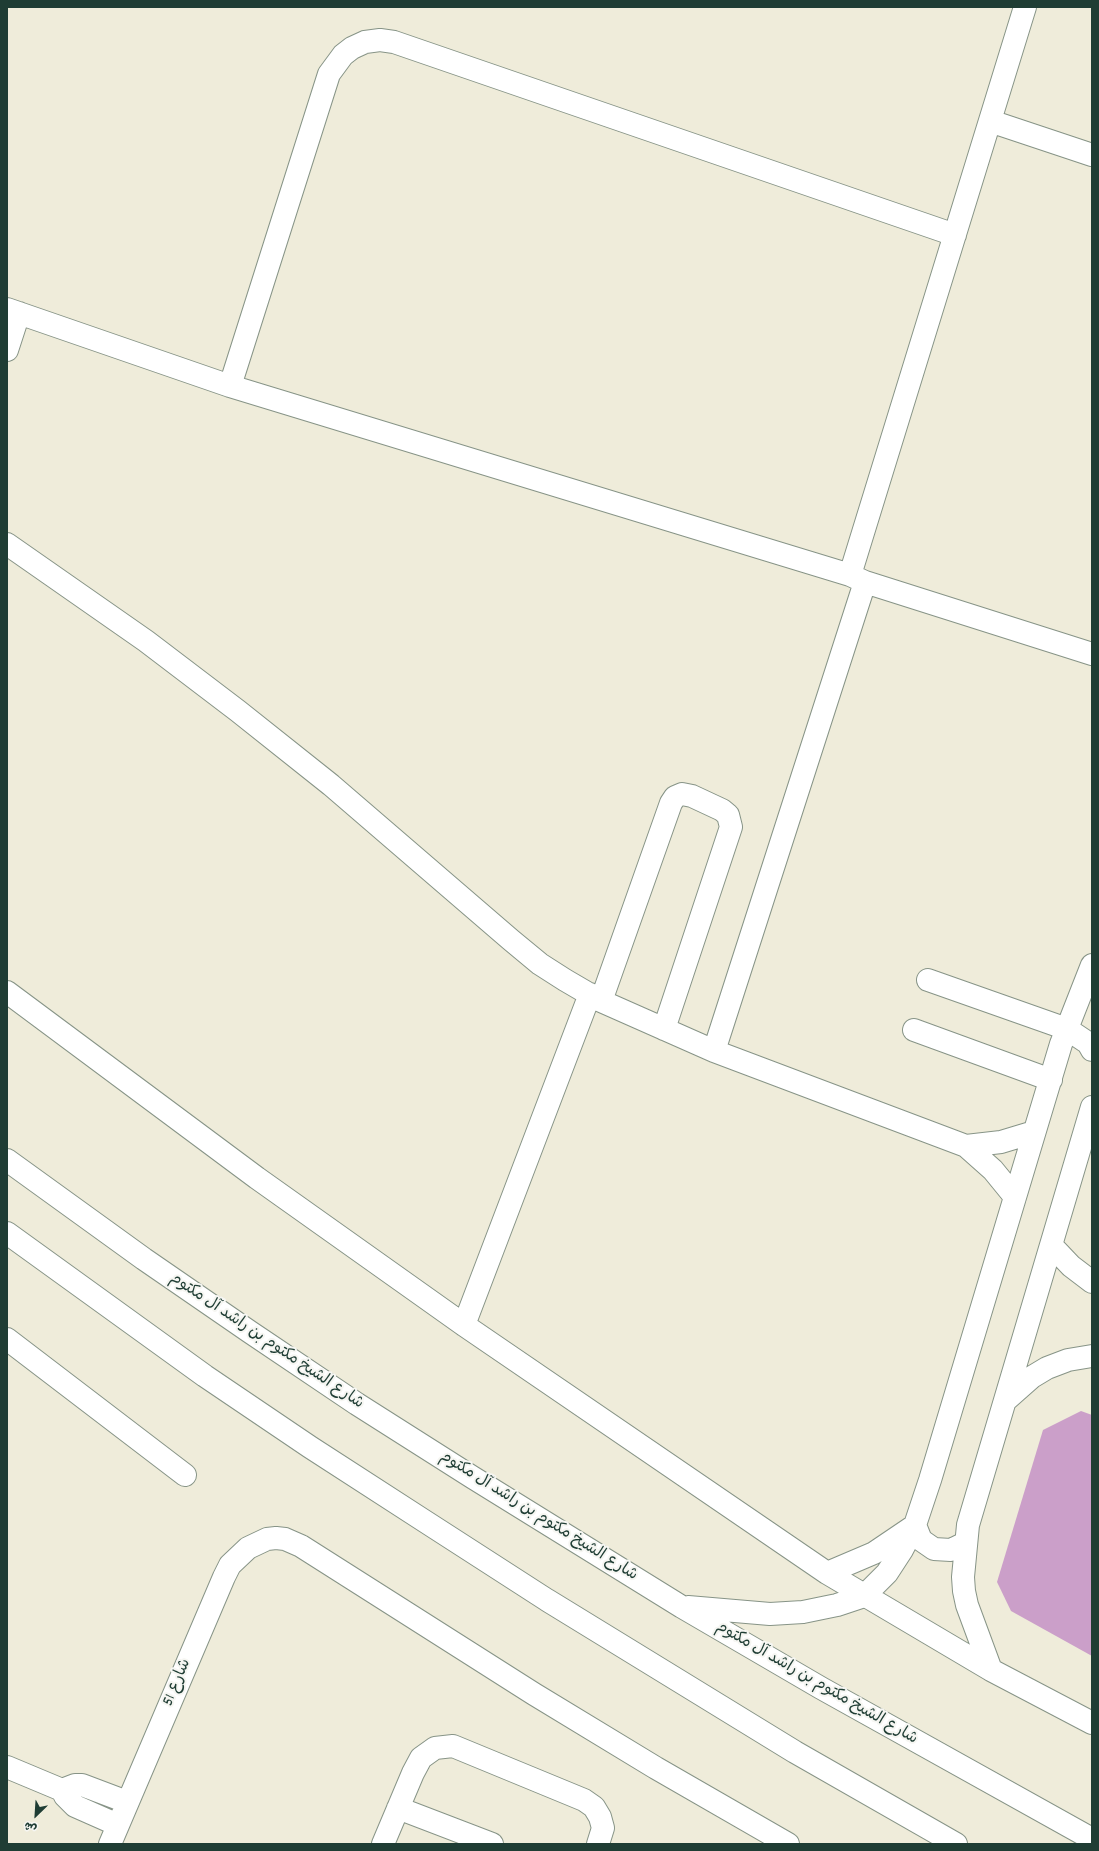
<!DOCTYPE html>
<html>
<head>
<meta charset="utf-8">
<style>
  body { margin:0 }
  #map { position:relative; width:1099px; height:1851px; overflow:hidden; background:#efecda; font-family:Dekko,"Playpen Sans Arabic",sans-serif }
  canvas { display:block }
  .frame { position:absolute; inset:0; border:8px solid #1f3d34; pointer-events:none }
  .north { position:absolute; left:16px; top:1795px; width:40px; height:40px; -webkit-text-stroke:3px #f6f6f2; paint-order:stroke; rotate:205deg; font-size:11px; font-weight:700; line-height:16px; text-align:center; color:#1f3d34 }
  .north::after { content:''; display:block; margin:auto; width:14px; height:18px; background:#1f3d34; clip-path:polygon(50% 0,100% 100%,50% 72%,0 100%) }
</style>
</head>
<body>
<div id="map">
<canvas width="1099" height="1851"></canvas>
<div class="frame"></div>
<div class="north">ش</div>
</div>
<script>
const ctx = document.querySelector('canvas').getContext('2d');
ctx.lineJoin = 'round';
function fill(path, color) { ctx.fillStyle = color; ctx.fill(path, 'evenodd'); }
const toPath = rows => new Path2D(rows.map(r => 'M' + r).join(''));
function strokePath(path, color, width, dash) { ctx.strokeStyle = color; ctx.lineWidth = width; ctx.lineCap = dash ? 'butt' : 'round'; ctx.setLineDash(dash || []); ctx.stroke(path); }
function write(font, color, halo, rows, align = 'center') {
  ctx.font = font + ' Dekko,"Playpen Sans Arabic",sans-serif'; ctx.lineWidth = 4; ctx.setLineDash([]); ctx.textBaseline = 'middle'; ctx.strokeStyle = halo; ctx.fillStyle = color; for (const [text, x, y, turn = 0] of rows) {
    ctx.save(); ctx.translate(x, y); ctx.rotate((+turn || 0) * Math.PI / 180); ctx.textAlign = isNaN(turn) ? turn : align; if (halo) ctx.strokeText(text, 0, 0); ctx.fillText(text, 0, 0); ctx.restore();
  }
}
const building = toPath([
  [1081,1411,1092,1415,1092,1656,1011,1611,997,1582,1043,1430]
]);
const minor = toPath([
  [990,121,1092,155],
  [7,309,230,386,850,575,865,582,1092,654],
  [7,350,19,313],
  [230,386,329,74,343,55,352,48,365,42,380,40,394,42,955,235],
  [7,544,146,641,238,711,331,785,511,940,540,964,565,980,601,1001,714,1051,966,1146,993,1170,1015,1197],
  [850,575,1025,7],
  [928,980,1067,1029,1088,1043,1092,1050],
  [7,992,257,1178,464,1325,827,1573,991,1670,1092,1723],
  [601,1001,671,803,675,797,682,794,692,796,722,810,728,815,731,827,664,1029],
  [914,1030,1051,1080],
  [714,1051,865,582],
  [966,1146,1001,1142,1034,1132],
  [1052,1246,1071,1266,1092,1282],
  [464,1325,590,994],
  [7,1339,185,1475],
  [1006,1400,1032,1377,1047,1368,1068,1360,1092,1356],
  [915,1525,921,1540,934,1549,951,1550,965,1543],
  [827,1573,874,1553,911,1528],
  [864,1596,887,1573,902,1550,915,1525,930,1480,1061,1044,1092,965],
  [991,1670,967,1605,964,1591,963,1577,968,1525,1092,1107],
  [7,1767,62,1790,65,1796,75,1806,118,1825],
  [62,1790,75,1785,82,1785,127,1802],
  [398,1808,492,1844],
  [110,1844,224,1577,230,1565,248,1548,267,1539,276,1538,285,1539,301,1546,534,1694,656,1768,788,1844],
  [383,1844,413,1773,421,1758,435,1748,453,1746,584,1800,594,1807,600,1817,603,1828,598,1844]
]);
const major = toPath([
  [7,1160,144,1259,250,1332,357,1404,472,1477,682,1607,821,1688,1092,1839],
  [7,1233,205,1376,310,1447,426,1522,547,1600,795,1752,956,1844],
  [688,1607,770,1614,803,1612,837,1605,864,1596]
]);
const streetNames = [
  ["شارع الشيخ مكتوم بن راشد آل مكتوم",266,1342,34],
  ["شارع الشيخ مكتوم بن راشد آل مكتوم",538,1517,32],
  ["شارع 51",178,1683,-67],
  ["شارع الشيخ مكتوم بن راشد آل مكتوم",816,1684,30]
];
fill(building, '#cb9fc9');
strokePath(minor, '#879487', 24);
strokePath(major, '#879487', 24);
strokePath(minor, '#fff', 22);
strokePath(major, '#fff', 22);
write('16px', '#1f3d34', '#f6f6f2', streetNames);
</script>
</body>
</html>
